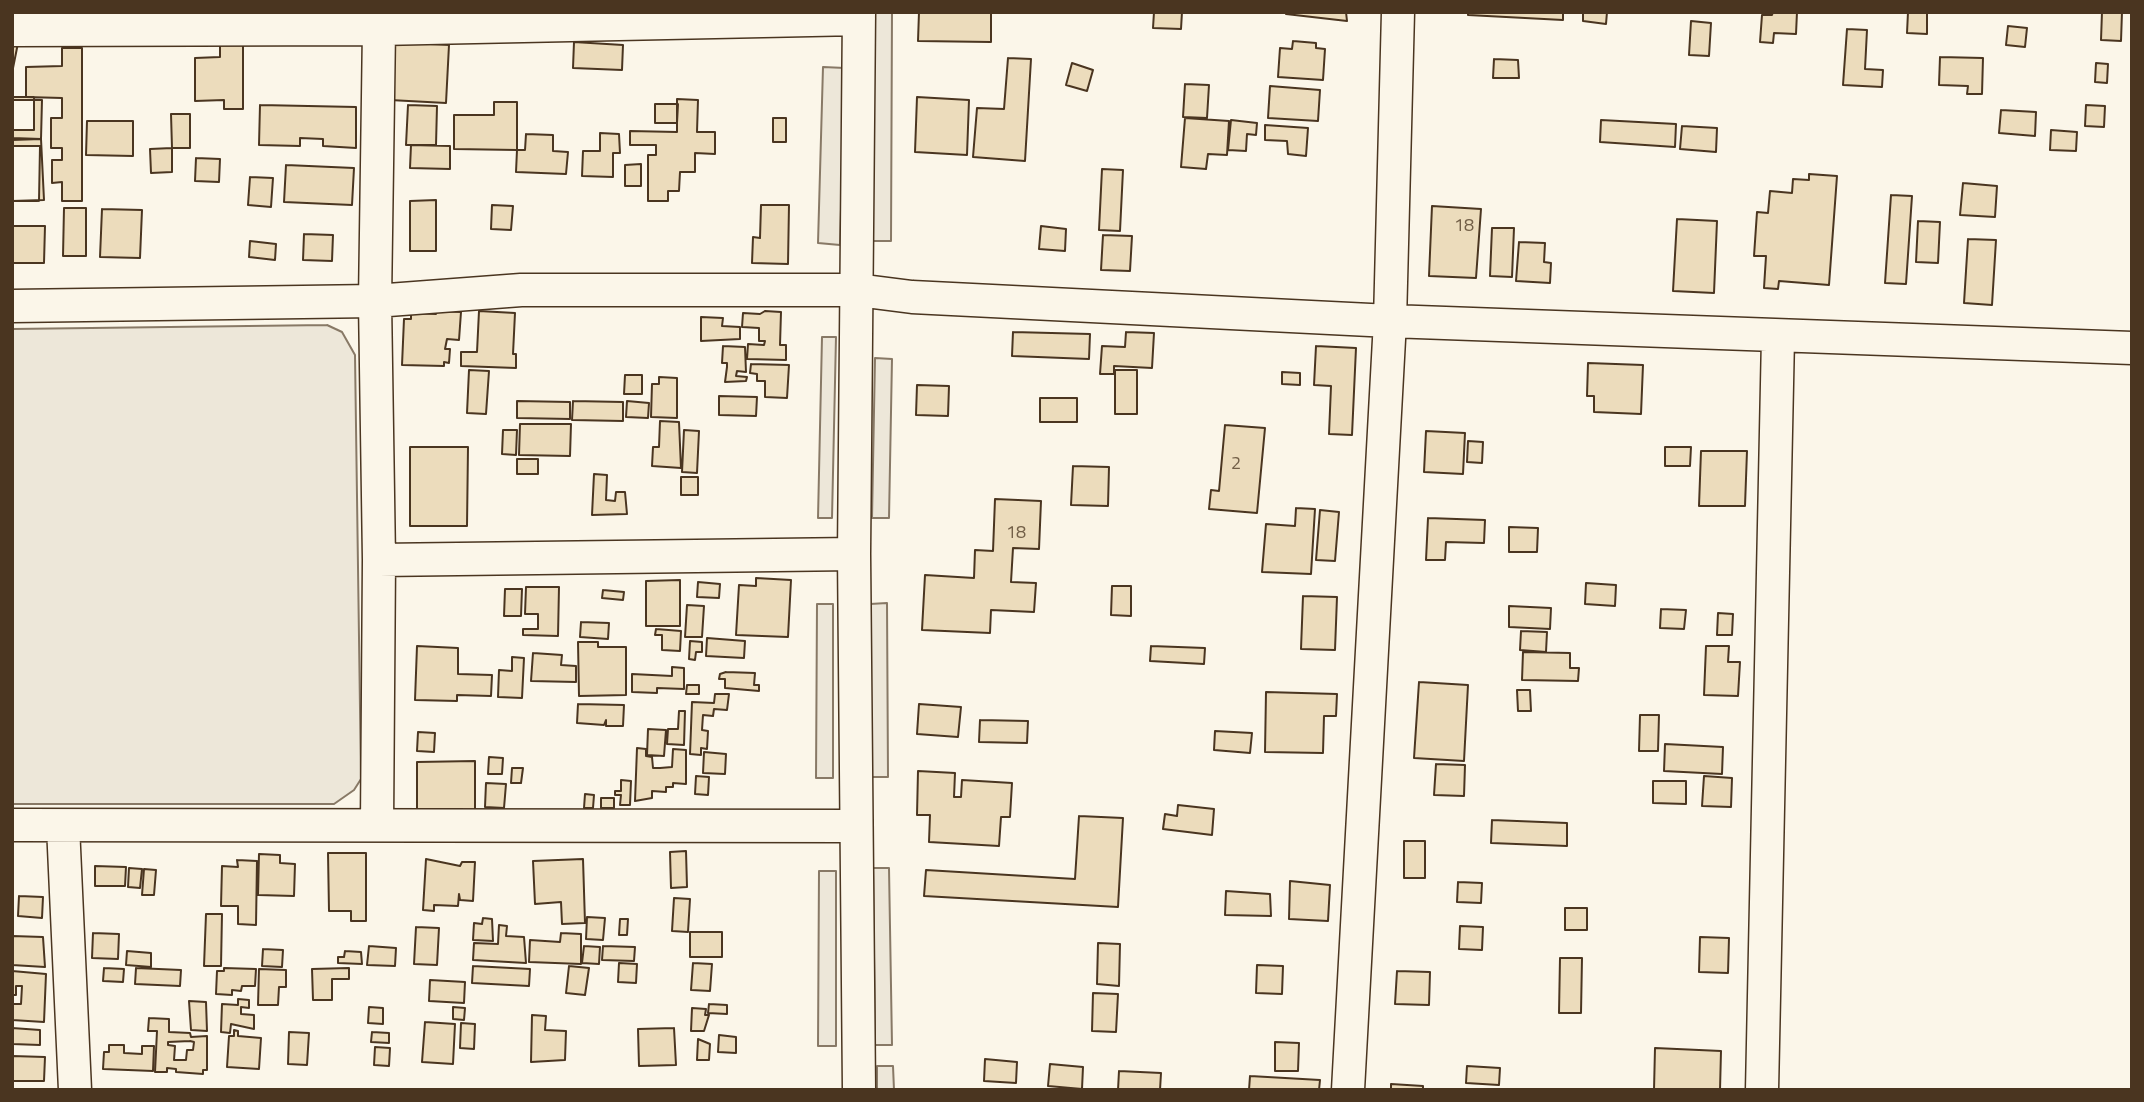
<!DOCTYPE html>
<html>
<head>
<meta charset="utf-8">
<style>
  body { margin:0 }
  #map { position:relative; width:2144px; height:1102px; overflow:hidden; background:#fbf6e9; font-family:"Titillium Web",sans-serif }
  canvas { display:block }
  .frame { position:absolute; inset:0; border:14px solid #4a3520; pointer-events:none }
</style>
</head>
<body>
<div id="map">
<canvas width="2144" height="1102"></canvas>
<div class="frame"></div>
</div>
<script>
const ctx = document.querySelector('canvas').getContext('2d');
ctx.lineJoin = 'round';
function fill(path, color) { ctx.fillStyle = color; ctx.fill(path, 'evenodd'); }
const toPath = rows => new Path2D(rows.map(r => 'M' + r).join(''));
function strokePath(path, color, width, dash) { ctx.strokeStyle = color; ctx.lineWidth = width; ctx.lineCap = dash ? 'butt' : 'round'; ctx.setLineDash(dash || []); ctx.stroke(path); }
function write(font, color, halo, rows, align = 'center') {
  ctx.font = font + ' "Titillium Web",sans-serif'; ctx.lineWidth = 5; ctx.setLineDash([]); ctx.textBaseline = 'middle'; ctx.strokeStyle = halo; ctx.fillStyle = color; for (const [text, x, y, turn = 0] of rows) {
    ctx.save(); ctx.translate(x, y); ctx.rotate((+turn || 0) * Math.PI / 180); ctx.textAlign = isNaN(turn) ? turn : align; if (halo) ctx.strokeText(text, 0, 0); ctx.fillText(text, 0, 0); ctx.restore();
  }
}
const parking = toPath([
  [873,12,892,12,891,241,873,241,873,12],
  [823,67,845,68,840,245,818,243,823,67],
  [327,325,342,332,355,355,361,779,354,790,334,804,12,804,12,329,327,325],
  [822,337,836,337,832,518,818,518,822,337],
  [875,358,892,359,889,518,872,518,875,358],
  [887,603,888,777,871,777,870,604,887,603],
  [817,604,833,604,833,778,816,778,817,604],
  [873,868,889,868,892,1045,875,1045,873,868],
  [819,871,836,871,836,1046,818,1046,819,871],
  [877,1066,893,1066,894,1090,877,1090,877,1066]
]);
const building = toPath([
  [919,12,991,12,991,42,918,41,919,12],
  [1154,12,1182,12,1181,29,1153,28,1154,12],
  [1286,12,1346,12,1347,21,1286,14,1286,12],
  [1468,12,1563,12,1563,20,1468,15,1468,12],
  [1583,12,1607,12,1606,24,1583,21,1583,12],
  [1773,12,1797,12,1796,34,1774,33,1773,43,1760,42,1762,15,1772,15,1773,12],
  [1908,12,1927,12,1927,34,1907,33,1908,12],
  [2102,12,2122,12,2121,41,2101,40,2102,12],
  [1691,21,1711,23,1709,56,1689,55,1691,21],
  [2008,26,2027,28,2025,47,2006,45,2008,26],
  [1847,29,1867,30,1865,69,1883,70,1882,87,1843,85,1847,29],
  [220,37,243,37,243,109,224,109,224,100,195,101,195,58,220,57,220,37],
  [1293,41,1316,43,1316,48,1325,49,1323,80,1278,77,1280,48,1292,49,1293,41],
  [393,42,449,45,446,103,390,100,393,42],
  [574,42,623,45,622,70,573,68,574,42],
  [18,43,12,73,12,44,18,43],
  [62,48,82,48,82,201,62,201,62,182,52,183,52,160,62,160,62,148,51,148,51,118,62,118,62,98,26,97,26,67,62,66,62,48],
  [1940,57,1983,58,1982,94,1967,94,1968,86,1939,85,1940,57],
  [1008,58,1031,59,1025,161,973,157,977,108,1004,109,1008,58],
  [1494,59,1518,60,1519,78,1493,78,1494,59],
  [1072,63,1093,70,1087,91,1066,85,1072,63],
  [2096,63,2108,64,2107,83,2095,82,2096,63],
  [1185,84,1209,85,1207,118,1183,117,1185,84],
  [1270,86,1320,90,1318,121,1268,118,1270,86],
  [12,97,34,97,34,130,12,130,12,97],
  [917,97,969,100,967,155,915,152,917,97],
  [677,99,698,100,697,132,715,132,715,154,695,153,695,172,680,172,679,191,668,191,668,201,648,201,648,155,656,155,656,145,630,145,630,131,677,132,677,99],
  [12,100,42,100,41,139,12,138,12,100],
  [494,102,517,102,517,150,454,149,454,115,494,115,494,102],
  [655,104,678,104,677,123,655,123,655,104],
  [260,105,356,107,356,148,323,146,323,139,300,138,300,146,259,145,260,105],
  [408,105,437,106,436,145,406,145,408,105],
  [2086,105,2105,106,2104,127,2085,126,2086,105],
  [2001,110,2036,112,2035,136,1999,133,2001,110],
  [171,114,190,114,190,148,172,148,171,114],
  [773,118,786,118,786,142,773,142,773,118],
  [1185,118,1229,121,1227,155,1208,154,1206,169,1181,167,1185,118],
  [1231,120,1257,123,1256,135,1247,134,1246,151,1228,150,1231,120],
  [1601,120,1676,124,1675,147,1600,142,1601,120],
  [87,121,133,121,133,156,86,155,87,121],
  [1265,125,1308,128,1306,156,1288,154,1287,141,1265,140,1265,125],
  [1682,126,1717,128,1716,152,1680,149,1682,126],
  [2051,130,2077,132,2076,151,2050,150,2051,130],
  [600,133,619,134,620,153,613,153,613,177,582,176,583,151,600,151,600,133],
  [526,134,553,135,553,151,568,152,566,174,516,172,517,150,525,150,526,134],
  [41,139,44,200,12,201,12,140,41,139],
  [411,145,450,146,450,169,410,168,411,145],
  [12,146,40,146,39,201,12,201,12,146],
  [172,148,172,172,151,173,150,149,172,148],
  [196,158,220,159,219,182,195,181,196,158],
  [641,164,641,186,625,186,625,165,641,164],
  [286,165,354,168,352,205,284,202,286,165],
  [1102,169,1123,170,1120,231,1099,230,1102,169],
  [1809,174,1837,176,1829,285,1779,281,1778,289,1764,288,1766,256,1754,256,1757,212,1768,213,1770,191,1792,193,1793,179,1809,180,1809,174],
  [250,177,273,178,271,207,248,205,250,177],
  [1963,183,1997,186,1995,217,1960,215,1963,183],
  [1891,195,1912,196,1906,284,1885,283,1891,195],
  [436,200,436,251,410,251,410,201,436,200],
  [492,205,513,206,511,230,491,229,492,205],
  [761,205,789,205,788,264,752,263,753,237,760,238,761,205],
  [1432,206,1481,209,1476,278,1429,276,1432,206],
  [64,208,86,208,86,256,63,256,64,208],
  [102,209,142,210,140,258,100,257,102,209],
  [1677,219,1717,221,1714,293,1673,291,1677,219],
  [1918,221,1940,222,1938,263,1916,262,1918,221],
  [12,226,45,226,44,263,12,263,12,226],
  [1041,226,1066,229,1065,251,1039,249,1041,226],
  [1492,228,1514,228,1512,277,1490,276,1492,228],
  [304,234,333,235,332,261,303,260,304,234],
  [1103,235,1132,236,1130,271,1101,270,1103,235],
  [1968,239,1996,240,1992,305,1964,303,1968,239],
  [250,241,276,244,275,260,249,257,250,241],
  [1519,242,1545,243,1544,262,1551,263,1550,283,1516,281,1519,242],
  [437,311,461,312,459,340,447,339,445,349,450,349,449,363,444,362,444,366,402,365,404,319,411,319,411,313,436,314,437,311],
  [479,311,515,313,513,354,516,354,516,368,461,366,461,352,477,352,479,311],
  [765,311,781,312,780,345,786,345,786,360,747,359,748,344,764,345,765,341,759,341,759,328,742,327,743,313,760,314,765,311],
  [701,317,723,318,722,326,740,327,740,339,701,341,701,317],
  [1013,332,1090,334,1089,359,1012,356,1013,332],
  [1126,332,1154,333,1152,368,1114,366,1114,374,1100,374,1102,346,1125,347,1126,332],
  [723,346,745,347,746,372,737,371,736,376,747,377,746,381,725,382,727,367,727,363,722,363,723,346],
  [1316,346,1356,348,1352,435,1329,434,1331,386,1314,385,1316,346],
  [1588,363,1643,365,1641,414,1594,412,1594,396,1587,396,1588,363],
  [751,364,789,365,787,398,765,397,765,381,757,381,757,374,750,373,751,364],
  [469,370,489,371,486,414,467,413,469,370],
  [1115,370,1137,370,1137,414,1115,414,1115,370],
  [1282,372,1300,373,1300,385,1282,384,1282,372],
  [625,375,642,375,642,394,624,394,625,375],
  [659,377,677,378,677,418,651,417,652,384,659,384,659,377],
  [917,385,949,386,948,416,916,415,917,385],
  [719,396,757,397,756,416,719,415,719,396],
  [1040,398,1077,398,1077,422,1040,422,1040,398],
  [517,401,570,402,570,419,517,418,517,401],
  [573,401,623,402,623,421,572,420,573,401],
  [627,401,649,403,648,418,626,417,627,401],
  [660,421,679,422,681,468,652,466,653,447,659,447,660,421],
  [520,424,571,424,570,456,519,455,520,424],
  [1225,425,1265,428,1257,513,1209,509,1211,490,1219,491,1225,425],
  [503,430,517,430,516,455,502,454,503,430],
  [684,430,699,431,697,473,682,472,684,430],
  [1426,431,1465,433,1463,474,1424,472,1426,431],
  [1468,441,1483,442,1482,463,1467,462,1468,441],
  [410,447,468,447,467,526,410,526,410,447],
  [1665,447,1691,447,1690,466,1665,466,1665,447],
  [1701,451,1747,451,1745,506,1699,506,1701,451],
  [517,459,538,459,538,474,517,474,517,459],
  [1073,466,1109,467,1108,506,1071,505,1073,466],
  [594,474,607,475,606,500,615,501,616,492,625,492,627,514,592,515,594,474],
  [681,477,698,477,698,495,681,495,681,477],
  [995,499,1041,501,1039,549,1013,548,1011,582,1036,583,1034,612,991,610,990,633,922,630,925,575,974,578,975,550,993,551,995,499],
  [1296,508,1315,509,1311,574,1262,572,1266,524,1295,526,1296,508],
  [1320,510,1339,512,1335,561,1316,560,1320,510],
  [1428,518,1485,520,1484,543,1446,542,1445,560,1426,560,1428,518],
  [1509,527,1538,528,1537,552,1509,552,1509,527],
  [756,578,791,580,788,637,736,635,739,585,756,586,756,578],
  [680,580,680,626,646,626,646,581,680,580],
  [698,582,720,584,719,598,697,597,698,582],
  [1586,583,1616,585,1615,606,1585,604,1586,583],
  [1112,586,1131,586,1131,616,1111,615,1112,586],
  [526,587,559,587,558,636,523,635,523,629,538,629,538,614,525,614,526,587],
  [505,589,522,589,521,616,504,616,505,589],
  [603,590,624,592,623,600,602,598,603,590],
  [1303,596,1337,597,1335,650,1301,649,1303,596],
  [687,605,704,606,702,637,685,637,687,605],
  [1509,606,1551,608,1550,629,1509,627,1509,606],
  [1661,609,1686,610,1684,629,1660,628,1661,609],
  [1718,613,1733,614,1732,635,1717,635,1718,613],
  [581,622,609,623,608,639,580,637,581,622],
  [656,629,681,631,680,651,662,650,662,635,655,635,656,629],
  [1521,631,1547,632,1546,652,1520,650,1521,631],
  [707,638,745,641,744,658,706,656,707,638],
  [690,641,702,642,702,652,696,652,695,660,689,659,690,641],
  [578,642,598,642,598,647,626,647,626,695,579,696,578,642],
  [417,646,458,648,458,674,492,675,491,696,457,695,457,701,415,700,417,646],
  [1151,646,1205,648,1204,664,1150,661,1151,646],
  [1706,646,1729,646,1728,662,1740,662,1738,696,1704,695,1706,646],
  [1523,652,1570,653,1570,668,1579,668,1578,681,1522,680,1523,652],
  [533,653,562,655,561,665,576,666,576,682,531,681,533,653],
  [512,657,524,658,522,698,498,697,499,670,512,671,512,657],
  [672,667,684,668,684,689,657,688,657,693,632,692,632,674,672,676,672,667],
  [726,672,755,673,754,685,759,685,759,691,725,688,725,679,719,679,720,674,726,672],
  [1419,682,1468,685,1464,761,1414,758,1419,682],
  [687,685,699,685,699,694,686,694,687,685],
  [1517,690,1530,690,1531,711,1518,711,1517,690],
  [1266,692,1337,694,1336,716,1324,716,1323,753,1265,752,1266,692],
  [715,694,729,694,727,710,714,709,713,716,703,715,702,730,708,731,707,749,701,748,701,755,690,754,692,702,714,703,715,694],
  [578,704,624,705,623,726,606,726,606,720,604,725,577,723,578,704],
  [919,704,961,707,958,737,917,734,919,704],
  [679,711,685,711,684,745,667,744,668,729,678,729,679,711],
  [1640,715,1659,715,1658,751,1639,751,1640,715],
  [980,720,1028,721,1027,743,979,742,980,720],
  [648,729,666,730,664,756,647,755,648,729],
  [1215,731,1252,733,1250,753,1214,750,1215,731],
  [418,732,435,733,434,752,417,751,418,732],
  [1665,744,1723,747,1722,774,1664,771,1665,744],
  [637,748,646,749,646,756,652,757,653,768,660,768,672,767,673,749,686,750,686,784,673,783,673,787,666,787,666,792,652,791,652,798,635,801,637,748],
  [704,752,726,754,725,774,703,773,704,752],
  [489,757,503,758,502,774,488,774,489,757],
  [475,761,475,810,417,810,417,762,475,761],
  [1436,764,1465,765,1464,796,1434,795,1436,764],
  [512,768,523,768,521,783,511,783,512,768],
  [918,771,955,773,954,797,961,797,962,780,1012,783,1010,817,1001,817,999,846,929,842,930,815,917,815,918,771],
  [696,776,709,777,708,795,695,794,696,776],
  [1704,776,1732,778,1731,807,1702,806,1704,776],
  [621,780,631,781,630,805,620,805,621,795,615,795,615,791,621,791,621,780],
  [1653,781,1686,781,1686,804,1653,803,1653,781],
  [486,783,506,784,504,808,485,807,486,783],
  [585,794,594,795,593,808,584,808,585,794],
  [601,798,614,798,614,808,601,808,601,798],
  [1178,805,1214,809,1212,835,1163,829,1165,814,1177,816,1178,805],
  [1079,816,1123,818,1118,907,924,896,926,870,1075,879,1079,816],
  [1492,820,1567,823,1567,846,1491,843,1492,820],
  [1404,841,1425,841,1425,878,1404,878,1404,841],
  [686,851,687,887,671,888,670,852,686,851],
  [328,853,366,853,366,921,351,921,351,911,329,911,328,853],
  [259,854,280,855,280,863,295,864,294,896,258,895,259,854],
  [426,859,460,866,462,862,475,862,473,901,460,900,459,894,458,906,434,905,434,911,423,910,426,859],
  [583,859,585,923,562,924,561,902,535,904,533,861,583,859],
  [237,860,257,861,256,925,238,924,238,906,221,906,222,866,238,867,237,860],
  [95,866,126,867,125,886,95,886,95,866],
  [129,868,142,869,140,888,128,887,129,868],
  [144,869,156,870,154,895,142,895,144,869],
  [1290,881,1330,885,1328,921,1289,919,1290,881],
  [1458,882,1482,883,1481,903,1457,902,1458,882],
  [1226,891,1270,894,1271,916,1225,915,1226,891],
  [19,896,43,897,42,918,18,916,19,896],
  [674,898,690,899,688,932,672,931,674,898],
  [1565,908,1587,908,1587,930,1565,930,1565,908],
  [206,914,222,914,221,966,204,966,206,914],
  [587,917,605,918,603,940,586,939,587,917],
  [483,918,492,919,493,941,473,940,474,923,482,924,483,918],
  [620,919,628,919,627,935,619,935,620,919],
  [499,925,507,926,506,936,524,937,526,963,473,960,474,943,498,944,499,925],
  [1460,926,1483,927,1482,950,1459,949,1460,926],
  [416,927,439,928,437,965,414,964,416,927],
  [690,932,722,932,722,957,690,957,690,932],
  [93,933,119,934,118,959,92,958,93,933],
  [561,933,581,934,581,964,529,962,530,940,560,942,561,933],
  [12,936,43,937,45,967,12,965,12,936],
  [1700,937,1729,938,1728,973,1699,972,1700,937],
  [1098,943,1120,944,1119,986,1097,984,1098,943],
  [369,946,396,948,395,966,367,965,369,946],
  [584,946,600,947,599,964,582,963,584,946],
  [603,946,635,947,634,961,602,960,603,946],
  [263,949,283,950,282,967,262,966,263,949],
  [127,951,151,953,151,967,126,965,127,951],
  [345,951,361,952,362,964,338,963,338,957,344,957,345,951],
  [1560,958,1582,958,1581,1013,1559,1013,1560,958],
  [619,963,637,964,636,983,618,982,619,963],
  [693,963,712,964,710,991,691,990,693,963],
  [1257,965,1283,966,1282,994,1256,993,1257,965],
  [473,966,530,969,529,986,472,983,473,966],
  [569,966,589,968,585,995,566,993,569,966],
  [104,968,124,969,123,982,103,981,104,968],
  [136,968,181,970,180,986,135,984,136,968],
  [224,968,256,969,255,986,242,986,241,991,232,990,232,995,216,994,217,971,224,971,224,968],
  [349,968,349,979,332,979,332,1000,313,1000,312,969,349,968],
  [259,969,286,970,286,987,279,987,278,1005,258,1005,259,969],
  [12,971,46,974,44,1022,12,1020,12,1004,21,1004,22,986,16,986,16,995,12,995,12,971],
  [1397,971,1430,972,1429,1005,1395,1004,1397,971],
  [430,980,465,982,464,1003,429,1001,430,980],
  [1093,993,1118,994,1116,1032,1092,1031,1093,993],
  [238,999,249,1000,249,1008,241,1007,241,1014,254,1015,254,1029,231,1024,230,1033,221,1032,222,1004,238,1005,238,999],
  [189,1001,206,1002,207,1031,191,1030,189,1001],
  [709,1004,727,1005,727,1014,708,1013,709,1004],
  [369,1007,383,1008,383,1024,368,1023,369,1007],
  [453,1007,465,1008,464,1020,453,1019,453,1007],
  [692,1008,706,1009,705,1015,709,1015,704,1031,691,1031,692,1008],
  [532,1015,546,1016,545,1030,566,1031,565,1060,531,1062,532,1015],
  [149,1018,169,1019,169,1032,190,1033,191,1037,207,1036,207,1070,203,1070,203,1074,176,1072,176,1069,167,1068,167,1072,155,1072,157,1031,148,1031,149,1018],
  [190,1041,194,1042,193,1050,187,1050,186,1060,174,1060,175,1046,168,1045,168,1042,190,1041],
  [425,1022,455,1024,453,1064,422,1062,425,1022],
  [461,1023,475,1024,474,1049,460,1048,461,1023],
  [12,1028,40,1030,40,1045,12,1044,12,1028],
  [674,1028,676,1065,639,1066,638,1029,674,1028],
  [234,1030,238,1031,238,1036,261,1038,259,1069,227,1067,229,1036,234,1036,234,1030],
  [289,1032,309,1033,307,1065,288,1064,289,1032],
  [372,1032,389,1033,389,1043,371,1042,372,1032],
  [719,1035,736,1037,736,1053,718,1052,719,1035],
  [698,1039,710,1044,709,1060,697,1060,698,1039],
  [1275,1042,1299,1043,1298,1071,1275,1071,1275,1042],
  [109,1045,124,1045,124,1053,142,1054,142,1046,154,1046,153,1071,103,1069,104,1052,109,1052,109,1045],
  [375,1047,390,1048,389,1066,374,1065,375,1047],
  [1655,1048,1721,1051,1720,1090,1654,1090,1655,1048],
  [12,1056,45,1057,44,1081,12,1081,12,1056],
  [985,1059,1017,1062,1016,1083,984,1081,985,1059],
  [1050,1064,1083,1067,1082,1089,1048,1086,1050,1064],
  [1467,1066,1500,1068,1499,1085,1466,1083,1467,1066],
  [1119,1071,1161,1073,1160,1090,1118,1090,1119,1071],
  [1250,1076,1320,1080,1319,1090,1249,1090,1250,1076],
  [1391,1084,1423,1086,1423,1090,1391,1090,1391,1084]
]);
const street = toPath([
  [12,30,379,29,859,19],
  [12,306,375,301,521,290,857,290,912,297,1390,321,2132,348],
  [379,560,854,554],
  [377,824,379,560,375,301,379,29,384,12],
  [12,825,855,826],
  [63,826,75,1090],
  [859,1090,854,554,859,12],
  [1348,1090,1390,321,1398,12],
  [1762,1090,1778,337]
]);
const numberNames = [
  ["18",1464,227],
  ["2",1236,465],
  ["18",1016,534]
];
fill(parking, '#ede7d9');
strokePath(parking, '#887966', 2);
fill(building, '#ecdcbc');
strokePath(building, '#4a3520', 2);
strokePath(street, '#4a3520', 35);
strokePath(street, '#fbf6e9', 32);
write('18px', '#725f47', null, numberNames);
</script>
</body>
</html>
